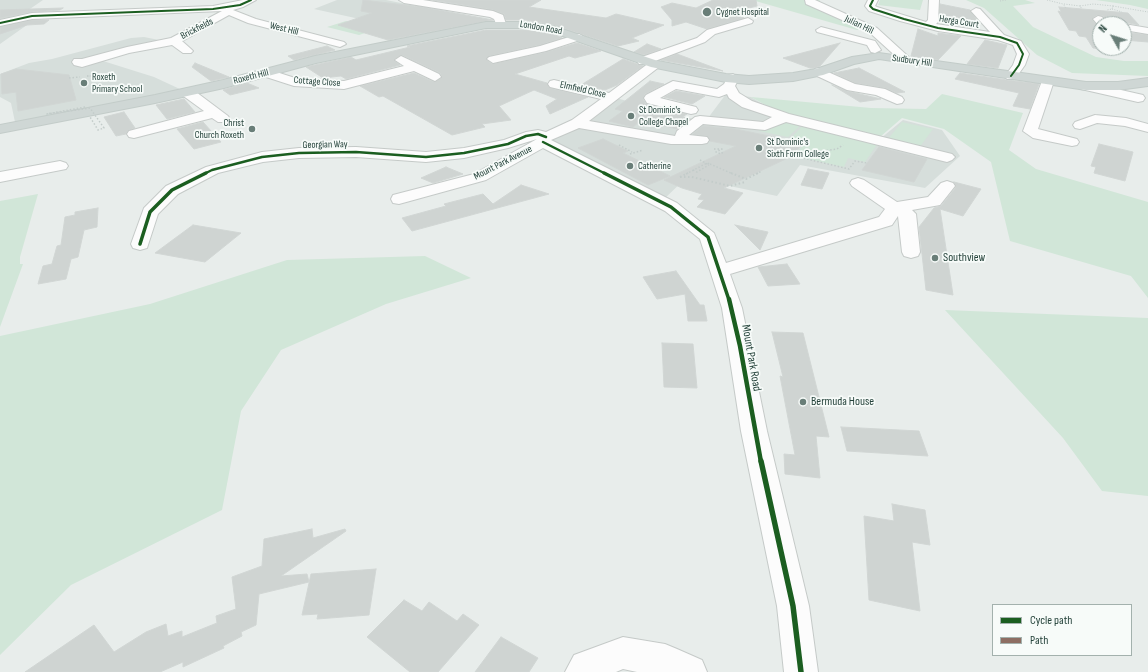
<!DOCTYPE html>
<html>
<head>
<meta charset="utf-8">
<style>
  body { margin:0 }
  #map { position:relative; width:1148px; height:672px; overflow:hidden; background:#e8edeb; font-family:"Sofia Sans Condensed",sans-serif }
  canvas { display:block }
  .legend { position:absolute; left:992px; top:604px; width:140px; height:52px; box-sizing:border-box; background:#f7fbf9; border:1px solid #a3b1ad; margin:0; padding:5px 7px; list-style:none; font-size:12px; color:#24423a }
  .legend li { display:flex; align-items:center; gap:8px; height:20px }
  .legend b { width:20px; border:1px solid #a3b1ad }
  .north { position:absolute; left:1092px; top:16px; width:40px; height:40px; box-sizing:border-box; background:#f7fbf9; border:1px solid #a3b1ad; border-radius:50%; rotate:309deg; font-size:11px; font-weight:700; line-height:16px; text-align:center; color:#24423a }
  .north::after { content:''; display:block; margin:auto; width:14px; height:18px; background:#697e78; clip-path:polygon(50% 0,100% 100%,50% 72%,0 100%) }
</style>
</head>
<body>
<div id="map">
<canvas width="1148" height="672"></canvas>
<ul class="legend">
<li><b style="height:5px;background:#1b5e20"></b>Cycle path</li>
<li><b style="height:5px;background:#8d6e63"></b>Path</li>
</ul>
<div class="north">N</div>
</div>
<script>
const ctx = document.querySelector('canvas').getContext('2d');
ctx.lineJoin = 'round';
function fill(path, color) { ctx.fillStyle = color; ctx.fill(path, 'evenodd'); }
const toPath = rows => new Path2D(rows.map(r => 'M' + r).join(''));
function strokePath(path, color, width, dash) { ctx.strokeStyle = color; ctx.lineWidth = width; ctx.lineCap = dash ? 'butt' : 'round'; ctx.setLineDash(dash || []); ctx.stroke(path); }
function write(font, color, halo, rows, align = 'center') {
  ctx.font = font + ' "Sofia Sans Condensed",sans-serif'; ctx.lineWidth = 3.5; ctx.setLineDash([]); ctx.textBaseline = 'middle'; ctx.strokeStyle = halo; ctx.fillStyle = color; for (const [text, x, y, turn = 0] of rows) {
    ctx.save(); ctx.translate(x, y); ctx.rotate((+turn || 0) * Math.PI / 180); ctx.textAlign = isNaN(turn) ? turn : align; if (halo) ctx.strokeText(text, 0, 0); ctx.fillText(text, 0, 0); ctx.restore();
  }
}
const built = toPath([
  [0,0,43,0,27,11,1,21,34,20,0,44],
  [337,0,386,0,416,6,369,21,314,9],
  [144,37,169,42,103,61,154,77,182,90,15,122,11,103,0,97,0,74,29,63,52,59,131,38],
  [726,94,751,97,781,115,880,139,903,120,942,130,960,156,925,188,800,165,777,196,687,177,662,201,550,141,585,121,616,98,697,120,708,118]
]);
const green = toPath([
  [752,0,820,0,819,2,872,26,857,30],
  [880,0,923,0,920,10,878,5],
  [966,0,1025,0,1035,3,1013,6,1033,27,1096,57,1124,61,1148,61,1148,76,1072,73,1037,55,984,8],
  [1096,0,1148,0,1148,9,1130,5],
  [346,21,377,29,359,35,327,27],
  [942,94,1023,113,1009,150,1036,169,1148,202,1148,298,1131,276,1010,241,991,162,944,129,902,118,880,137,785,116,751,97,871,108,926,109],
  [776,120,802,124,788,137,759,131,759,128],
  [902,122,933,129,919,148,887,140],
  [804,124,878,143,865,162,848,158,844,167,821,162,796,156,804,142,790,139],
  [38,194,20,257,20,264,23,264,0,327,0,201],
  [425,256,471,278,386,304,281,350,241,411,222,510,71,585,0,655,0,336,150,304,287,260],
  [945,310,1148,318,1148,496,1102,491,1063,438]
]);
const building = toPath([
  [363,0,422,7,493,20,388,40,338,25,372,13,361,11,363,0],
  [433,0,541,0,529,7,606,18,616,14,664,25,632,38,639,41,618,46,553,25,526,20,506,20,504,14,493,10,433,0],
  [713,0,756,0,757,6,728,13,744,18,707,29,686,22,672,26,672,20,661,7,672,3,696,8,713,0],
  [940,4,970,10,976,19,969,27,939,23,940,4],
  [1059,7,1128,13,1139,25,1124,22,1109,24,1103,16,1097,15,1092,19,1098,27,1100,27,1100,48,1116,48,1117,50,1093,48,1086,37,1079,36,1076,31,1069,30,1058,11,1061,12,1059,7],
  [63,8,60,10,32,12,0,18,0,10,63,8],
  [32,20,49,20,44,24,27,25,0,34,0,27,32,20],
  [918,29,938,36,938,33,961,36,938,60,911,56,918,29],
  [486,30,526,30,551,33,562,38,540,45,489,56,486,59,492,64,546,52,577,43,601,51,575,58,569,56,515,74,547,83,550,88,588,97,550,114,546,106,557,99,534,90,499,106,511,120,482,124,485,127,452,135,383,96,379,97,360,86,414,73,434,82,442,77,440,73,402,55,394,60,400,65,346,79,341,76,323,78,306,67,351,57,356,60,410,47,407,46,486,30],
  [1124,32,1148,35,1148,42,1124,40,1124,32],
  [985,40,1007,45,998,68,967,64,985,40],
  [840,43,820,66,814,68,810,68,783,58,840,43],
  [647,44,661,49,644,55,634,52,647,44],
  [327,46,335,50,294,60,288,56,327,46],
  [677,54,723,71,661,60,677,54],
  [623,59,643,66,617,85,605,90,581,85,623,59],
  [195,63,229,77,211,81,192,67,195,63],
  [859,68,905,92,897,93,885,88,855,83,834,73,859,68],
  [16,69,69,75,76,100,18,111,16,92,2,94,1,74,16,69],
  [960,73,1007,80,1039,84,1030,109,1013,106,1019,93,955,79,960,73],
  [650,81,664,84,645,94,643,99,646,104,687,114,682,117,690,119,677,129,641,120,633,127,609,121,623,111,615,109,650,81],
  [247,83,259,88,230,95,223,90,247,83],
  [832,85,847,91,881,99,860,102,832,85],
  [676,91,705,96,692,104,664,97,676,91],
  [184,99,195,112,167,119,156,105,184,99],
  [124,112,135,128,129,130,126,134,116,136,104,117,124,112],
  [203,122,221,142,194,149,177,129,203,122],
  [703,126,735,129,803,143,792,156,724,188,743,193,725,214,697,207,704,200,698,199,702,194,682,188,664,180,736,146,710,141,707,136,693,134,703,126],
  [603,139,628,151,623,153,670,176,648,185,578,148,603,139],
  [1099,144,1133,152,1125,181,1094,173,1096,167,1091,166,1099,144],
  [879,147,927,159,914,182,862,170,879,147],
  [446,167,463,174,433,183,421,178,446,167],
  [808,169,829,173,822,189,801,185,808,169],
  [954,182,981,189,963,216,940,209,953,295,926,290,919,227,934,208,941,206,956,187,954,182],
  [521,185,549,194,412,231,402,218,446,206,444,204,483,194,493,204,521,185],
  [98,208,97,227,84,230,78,257,71,259,66,279,38,284,43,266,52,264,57,246,61,245,65,217,75,215,75,212,98,208],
  [193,225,241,233,205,262,155,253,193,225],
  [735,225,768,232,760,250,735,225],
  [787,264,800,284,768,286,758,267,787,264],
  [676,271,700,305,704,305,707,321,688,321,685,294,657,299,643,277,676,271],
  [772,332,803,333,829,437,816,436,820,478,785,474,784,454,795,455,780,376,783,377,772,332],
  [662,343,693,344,697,388,664,387,662,343],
  [841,427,919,431,928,456,847,451,841,427],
  [892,504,925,510,930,545,912,542,920,611,869,600,864,516,894,521,892,504],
  [312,529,313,538,345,529,346,531,281,576,307,574,309,582,259,594,256,625,241,632,242,636,223,646,224,648,183,667,183,662,160,672,25,672,94,625,114,652,146,632,166,624,168,636,182,631,182,637,217,623,216,616,236,609,232,577,262,566,264,539,312,529],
  [376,569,369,615,317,619,318,614,302,615,311,574,376,569],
  [404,600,422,611,429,602,457,621,463,614,479,625,438,672,410,672,367,637,404,600],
  [501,637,538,658,529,672,475,672,501,637]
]);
const pathFar2 = toPath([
  [1047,0,1063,4,1066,8],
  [1000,1,1006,0],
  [1064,4,1080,6,1082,9],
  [1080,6,1093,4,1113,6,1112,9,1107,10],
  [1113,6,1148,12],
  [1112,9,1122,12],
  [87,76,95,76]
]);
const pathFar1 = toPath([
  [87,76,95,76],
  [69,78,80,77],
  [619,145,632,152],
  [714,149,722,149,716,152,721,154,723,152],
  [630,154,643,150],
  [790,155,849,169,855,161,867,163],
  [792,155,837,149,843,145],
  [700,160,709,165],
  [710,164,733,174],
  [693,170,697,172,709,165],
  [756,174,762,171]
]);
const path = toPath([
  [731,173,746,179,758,173],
  [680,177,692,177,730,186,745,182]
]);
const minor = toPath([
  [243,0,256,0,243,7,233,10,256,19,344,42,346,44,340,47,248,23,229,15,182,41,191,49,193,51,191,53,183,53,172,45,129,53,82,67,74,65,72,62,74,59,82,59,127,47,171,38,222,11,32,19,0,26,0,20,32,13,213,6,243,0],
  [399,0,423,0,493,11,503,15,506,24,501,27,497,26,494,19,490,17,404,3,399,0],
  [805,0,815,0,877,28,911,59,909,61,901,61,869,32,806,4,805,0],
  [868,0,878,0,875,6,877,7,926,22,928,20,929,0,939,0,938,22,936,24,990,32,971,11,976,8,980,9,1004,35,1021,41,1029,54,1025,65,1015,79,1007,79,1005,76,1013,65,1017,54,1013,45,998,40,938,31,900,21,869,11,865,6,868,0],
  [1098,16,1102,17,1108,24,1100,24,1099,26,1093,19,1098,16],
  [748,18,753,21,752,23,715,34,705,42,655,61,661,64,659,67,589,121,675,136,677,131,695,117,700,116,763,122,772,117,742,107,729,98,727,94,719,97,676,89,660,98,696,107,698,110,696,113,691,114,647,103,644,98,646,95,673,81,717,89,724,84,729,75,733,74,739,78,735,86,739,93,752,101,789,114,952,154,955,157,952,160,947,162,786,122,765,130,703,124,689,135,707,137,709,140,707,143,702,144,671,144,579,128,551,140,677,203,714,233,726,263,879,217,885,209,852,186,850,183,852,180,858,178,864,180,897,202,928,197,941,183,947,181,953,183,955,186,940,205,912,210,916,214,920,252,918,256,911,258,904,256,902,252,898,216,892,225,730,274,742,308,767,431,809,606,818,672,784,672,777,606,741,431,722,308,700,239,665,211,543,148,486,180,399,204,393,203,391,199,393,195,474,174,537,139,508,148,464,158,426,162,356,157,299,158,263,162,218,173,178,194,158,214,147,248,140,250,133,248,131,244,144,208,166,186,206,167,262,152,299,148,356,147,426,152,464,148,504,140,526,132,538,130,546,132,572,120,601,99,550,87,548,84,550,81,554,80,609,93,649,63,639,64,637,61,639,58,697,38,707,30,748,18],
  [1123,24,1124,24,1148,28,1148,34,1124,30,1123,24],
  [821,27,875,41,881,50,875,53,871,52,867,45,817,32,816,30,821,27],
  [579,34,584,37,583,39,546,51,493,63,487,59,489,57,540,46,579,34],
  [401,56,439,74,441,77,435,81,414,71,344,89,294,86,263,76,261,73,267,69,295,78,344,81,404,66,395,60,401,56],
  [819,68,855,84,885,89,902,97,904,100,902,103,897,104,876,95,847,90,815,75,813,72,815,69,819,68],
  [1048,77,1054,81,1038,129,1077,139,1079,142,1077,145,1072,146,1033,138,1023,131,1042,81,1048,77],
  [1086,82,1143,95,1145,98,1143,101,1138,102,1081,89,1080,86,1086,82],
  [187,88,192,89,228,116,230,119,228,122,218,122,212,118,134,138,129,137,127,134,129,131,204,111,182,95,181,92,187,88],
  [1095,115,1126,118,1148,124,1148,132,1125,126,1097,123,1080,129,1075,128,1073,125,1075,122,1095,115],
  [60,161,66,163,68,166,66,169,0,182,0,172,60,161],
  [623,637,665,644,677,649,702,660,707,672,637,672,623,669,616,672,565,672,574,655,623,637]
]);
const major = toPath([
  [486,22,526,22,553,26,658,61,726,74,749,76,793,73,816,69,852,57,879,53,1086,82,1118,82,1148,78,1148,86,1118,90,1086,90,879,59,854,64,823,75,793,81,749,84,726,82,651,67,551,32,526,28,486,28,316,63,224,88,155,103,0,133,0,125,155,95,223,80,315,56,486,22]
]);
const pathBridgeFar1 = toPath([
  [85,107,47,114,90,108,104,128,98,130,90,117],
  [686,174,707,163,710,164]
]);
const pathBridge = toPath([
  [680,177,688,173]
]);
const cyclewayFar4 = toPath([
  [873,0,870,6,873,9,904,19,938,28,1000,37,1017,43,1023,54,1019,65,1011,76],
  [0,23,32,16,213,9,240,5,251,0]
]);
const cyclewayFar3 = toPath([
  [543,142,606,174],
  [204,174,212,170,262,157,299,153,356,152,426,157,464,153,508,144,526,136,538,134,546,137]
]);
const cyclewayFar2 = toPath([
  [604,173,671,207,708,237,729,300],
  [140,244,150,212,172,190,206,173]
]);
const cyclewayFar1 = toPath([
  [729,299,740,346,761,462]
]);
const cycleway = toPath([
  [761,461,793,606,801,672]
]);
const markers = [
  [707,12,5,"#697e78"],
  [84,83,4,"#697e78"],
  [631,116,4,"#697e78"],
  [252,129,4,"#697e78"],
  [759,148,4,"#697e78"],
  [630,166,4,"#697e78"],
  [935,258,4,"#697e78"],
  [803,402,4,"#697e78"]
];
const farPoinames = [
  ["Cygnet Hospital",716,12],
  ["Roxeth",92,77],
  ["Primary School",92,89],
  ["St Dominic's",639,110],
  ["College Chapel",639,122],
  ["Christ",244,123,"right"],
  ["Church Roxeth",244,135,"right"],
  ["St Dominic's",767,142],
  ["Sixth Form College",767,154],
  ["Catherine",638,166]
];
const farStreetnames = [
  ["Herga Court",959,22,9],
  ["Julian Hill",859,25,26],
  ["London Road",541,28,10],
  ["Brickfields",197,29,-27],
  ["West Hill",284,29,14],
  ["Sudbury Hill",912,61,8],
  ["Roxeth Hill",251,77,-14],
  ["Cottage Close",317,82,4],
  ["Elmfield Close",583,90,13],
  ["Georgian Way",325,145,-1],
  ["Mount Park Avenue",503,163,-27]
];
const poiNames = [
  ["Southview",943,258],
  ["Bermuda House",811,402]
];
const streetNames = [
  ["Mount Park Road",751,358,80]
];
fill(built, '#d6dedb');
fill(green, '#d1e6d8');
fill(building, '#cfd4d2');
strokePath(building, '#d1d6d4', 1);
strokePath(minor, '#c5cac8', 2);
strokePath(major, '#c3ccc9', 2);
strokePath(pathFar2, '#c3ccca', 1, [1, 1.5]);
strokePath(pathFar1, '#c3ccca', 1.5, [1.5, 2]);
strokePath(path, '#c3ccca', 2, [1.5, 2.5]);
fill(minor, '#fcfcfc');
fill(major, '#cfd7d5');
strokePath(pathBridgeFar1, '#c3ccca', 1.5, [1.5, 2]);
strokePath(pathBridge, '#c3ccca', 2, [1.5, 2.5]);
strokePath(cyclewayFar4, '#1b5e20', 2);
strokePath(cyclewayFar3, '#1b5e20', 2.5);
strokePath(cyclewayFar2, '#1b5e20', 3.5);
strokePath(cyclewayFar1, '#1b5e20', 4.5);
strokePath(cycleway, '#1b5e20', 5.5);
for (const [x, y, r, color] of markers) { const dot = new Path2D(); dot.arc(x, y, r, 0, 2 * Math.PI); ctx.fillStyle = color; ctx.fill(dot); strokePath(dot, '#f7fbf9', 1.5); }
write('10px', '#24423a', '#f7fbf9', farPoinames, 'left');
write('10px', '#24423a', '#f7fbf9', farStreetnames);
write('12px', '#24423a', '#f7fbf9', poiNames, 'left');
write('12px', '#24423a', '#f7fbf9', streetNames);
</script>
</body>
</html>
